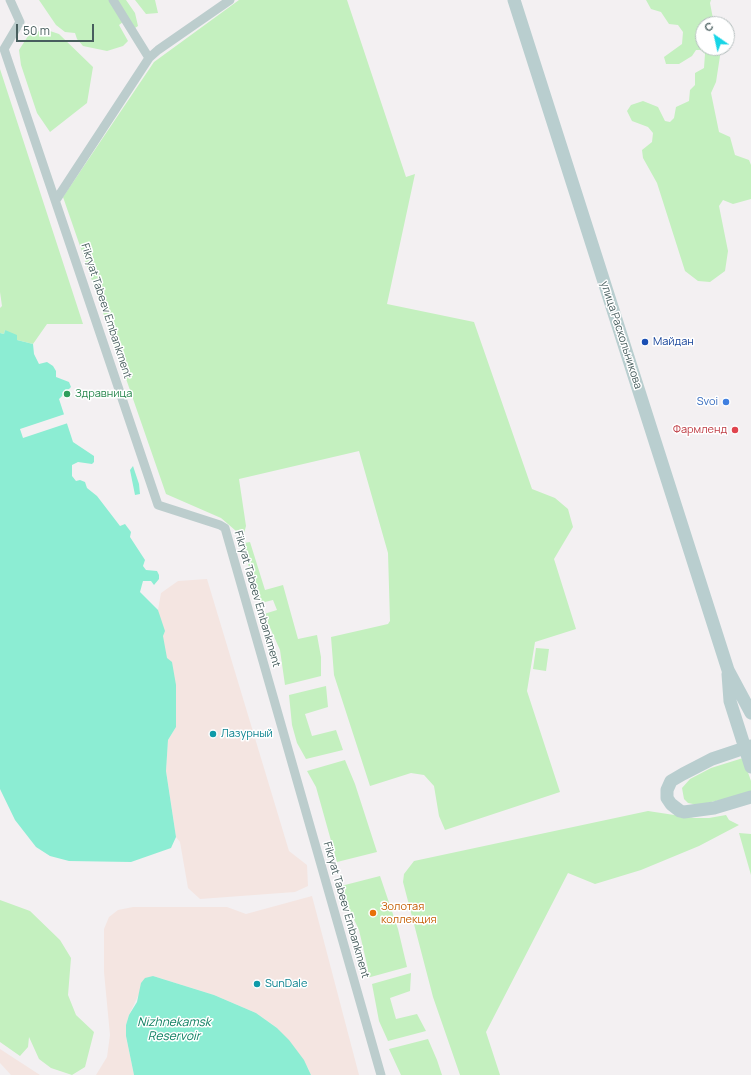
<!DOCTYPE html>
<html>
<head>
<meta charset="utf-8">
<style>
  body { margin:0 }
  #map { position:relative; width:751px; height:1075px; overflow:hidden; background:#f3f0f2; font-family:Manrope,sans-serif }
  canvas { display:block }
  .north { position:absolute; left:695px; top:16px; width:40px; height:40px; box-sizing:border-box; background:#fff; border:1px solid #b6bfbf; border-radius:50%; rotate:326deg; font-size:11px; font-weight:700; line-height:16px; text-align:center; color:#485e5e }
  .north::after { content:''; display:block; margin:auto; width:14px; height:18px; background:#17d5e6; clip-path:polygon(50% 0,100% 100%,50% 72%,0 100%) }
  .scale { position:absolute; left:16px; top:24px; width:78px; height:18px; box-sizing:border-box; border:2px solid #485e5e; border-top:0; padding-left:5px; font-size:12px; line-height:14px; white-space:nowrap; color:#485e5e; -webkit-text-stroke:3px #fff; paint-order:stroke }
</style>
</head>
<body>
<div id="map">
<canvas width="751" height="1075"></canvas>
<div class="north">С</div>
<div class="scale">50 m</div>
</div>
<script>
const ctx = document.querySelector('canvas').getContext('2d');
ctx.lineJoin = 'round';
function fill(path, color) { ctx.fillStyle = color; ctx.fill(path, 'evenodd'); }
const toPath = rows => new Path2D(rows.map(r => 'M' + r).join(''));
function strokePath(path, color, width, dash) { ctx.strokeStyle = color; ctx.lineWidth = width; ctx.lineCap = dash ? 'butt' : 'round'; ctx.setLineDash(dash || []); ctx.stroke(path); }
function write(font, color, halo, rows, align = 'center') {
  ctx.font = font + ' Manrope,sans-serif'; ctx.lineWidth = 3; ctx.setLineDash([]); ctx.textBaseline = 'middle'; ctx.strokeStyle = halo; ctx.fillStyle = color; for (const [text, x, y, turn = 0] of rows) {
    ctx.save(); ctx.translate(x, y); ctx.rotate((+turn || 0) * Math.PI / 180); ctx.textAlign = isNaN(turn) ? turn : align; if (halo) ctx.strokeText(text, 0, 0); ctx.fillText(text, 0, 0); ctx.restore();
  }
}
const green = toPath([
  [39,0,126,0,135,13,138,26,132,30,123,22,119,25,128,41,123,46,107,51,83,46,77,39,75,33,65,32,56,25],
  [135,0,155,0,158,13,146,14],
  [239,0,347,0,406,177,415,174,387,304,474,322,532,489,555,498,568,509,573,527,554,559,576,629,535,642,527,691,560,792,445,830,439,816,434,786,424,775,411,773,370,786,334,675,331,637,388,624,390,621,388,553,359,451,239,479,246,526,243,537,221,518,166,494,63,197,154,62],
  [646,0,711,0,710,3,714,24,703,24,703,48,718,48,720,56,716,82,711,93,719,132,730,137,735,155,749,160,751,165,751,199,733,204,723,200,719,206,728,251,725,271,710,282,698,281,685,271,657,183,643,158,642,150,652,142,653,133,648,127,632,121,627,111,631,105,643,101,658,107,665,121,670,122,674,118,676,107,689,101,690,90,695,85,695,73,704,68,705,54,701,50,696,50,692,56,679,64,666,64,664,57,682,44,683,32,678,25,669,24,661,12,651,9],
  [44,29,59,34,93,67,87,103,50,132,37,113,21,65,19,50,28,36],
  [0,69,83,324,47,324,33,344,17,340,5,330,4,334,0,333,0,308,2,306,0,292],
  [250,542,265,590,283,585,298,639,317,635,321,657,321,676,285,685,280,650,264,614,277,610,273,600,261,603,252,583,244,543],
  [536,648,549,649,546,671,533,669],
  [326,686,328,707,305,714,312,736,336,730,343,750,306,759,297,743,292,725,289,695],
  [743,758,751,781,751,793,698,805,688,803,684,799,682,788,690,779,711,768],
  [345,760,355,784,377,852,337,862,316,787,307,771],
  [648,811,694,818,709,818,726,815,729,820,739,825,699,846,641,870,595,884,568,873,486,1032,500,1075,460,1075,433,997,403,882,404,874,414,861],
  [739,833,751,834,751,875],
  [380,876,398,929,407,967,367,978,368,969,359,930,349,909,341,886],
  [0,900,30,911,60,940,71,958,68,995,76,1015,94,1032,85,1067,72,1075,51,1068,39,1059,29,1037,28,1047,20,1056,0,1042],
  [411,973,410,991,390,998,396,1019,417,1014,426,1031,388,1041,379,1021,372,984],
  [428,1039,437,1060,442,1075,401,1075,389,1049]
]);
const sand = toPath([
  [207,579,289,851,307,865,308,886,295,892,200,899,188,888,180,842,176,837,166,771,168,740,176,727,158,610,161,593,178,581],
  [312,896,359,1075,311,1075,308,1068,277,1028,256,1013,214,995,153,976,138,996,129,1015,126,1025,126,1036,134,1075,96,1075,107,1057,110,1035,104,972,104,929,109,917,118,910,133,907,227,907,246,914],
  [0,1049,40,1075,11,1075,0,1063]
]);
const water = toPath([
  [5,330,17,335,17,340,33,344,34,354,39,364,47,362,53,366,56,371,56,377,69,382,71,387,59,399,73,442,94,456,94,462,92,464,78,462,72,465,72,476,76,481,80,480,85,482,87,488,97,496,120,526,125,524,131,532,130,537,145,560,143,566,146,570,157,571,159,575,159,579,154,585,151,581,143,581,140,592,158,610,165,631,163,636,167,658,172,662,176,685,176,727,168,740,166,771,176,837,171,848,131,862,69,861,50,856,36,847,15,820,0,789,0,333,4,334],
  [133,466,139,484,140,494,135,495,130,470],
  [153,976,214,995,256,1013,277,1028,289,1040,304,1060,311,1075,134,1075,126,1036,126,1025,129,1015,137,1002,141,983,145,978]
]);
const pier = toPath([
  [65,414,68,423,23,438,20,429]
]);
const street = toPath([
  [10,0,20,22,4,49,158,505,220,525,225,528,381,1075],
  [113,0,149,58],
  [56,200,149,58,158,50,230,0]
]);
const secondary = toPath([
  [514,0,728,670,751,713],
  [728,674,730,701,751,767],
  [751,746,712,759,683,774,671,781,667,790,667,798,671,804,680,811,684,812,714,808,751,797]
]);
const markers = [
  [645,342,4,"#1a4fb4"],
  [67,394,4,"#2e9e5b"],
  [726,402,4,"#3f7fe0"],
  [735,430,4,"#e0444e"],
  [213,734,4,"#0f9aa8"],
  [373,913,4,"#e8710a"],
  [257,984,4,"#0f9aa8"]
];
const streetNames = [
  ["Fikryat Tabeev Embankment",106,311,72],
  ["улица Раскольникова",621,335,72],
  ["Fikryat Tabeev Embankment",257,599,74],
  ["Fikryat Tabeev Embankment",346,910,74]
];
const transitNames = [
  ["Майдан",653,342]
];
const leisureNames = [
  ["Здравница",75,394]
];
const shopNames = [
  ["Svoi",718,402]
];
const healthNames = [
  ["Фармленд",727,430]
];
const cultureNames = [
  ["Лазурный",221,734],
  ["SunDale",265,984]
];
const foodNames = [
  ["Золотая",381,907],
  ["коллекция",381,920]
];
const waterNames = [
  ["Nizhnekamsk",174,1023],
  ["Reservoir",174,1037]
];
fill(green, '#c4f0bf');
fill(sand, '#f4e5e1');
fill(water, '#8cedd3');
fill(pier, '#f3f0f2');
strokePath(street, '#bccdcd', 9);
strokePath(secondary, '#b9cecf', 13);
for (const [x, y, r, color] of markers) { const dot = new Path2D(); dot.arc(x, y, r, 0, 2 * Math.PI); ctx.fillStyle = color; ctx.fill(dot); strokePath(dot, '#fff', 1.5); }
write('11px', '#485e5e', '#fff', streetNames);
write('11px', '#164399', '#fff', transitNames, 'left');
write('11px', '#27864d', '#fff', leisureNames, 'left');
write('11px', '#366cbe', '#fff', shopNames, 'right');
write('11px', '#be3a42', '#fff', healthNames, 'right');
write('11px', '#0d838f', '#fff', cultureNames, 'left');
write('11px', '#c56008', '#fff', foodNames, 'left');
write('italic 12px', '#0d7f60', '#fff', waterNames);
</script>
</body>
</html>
